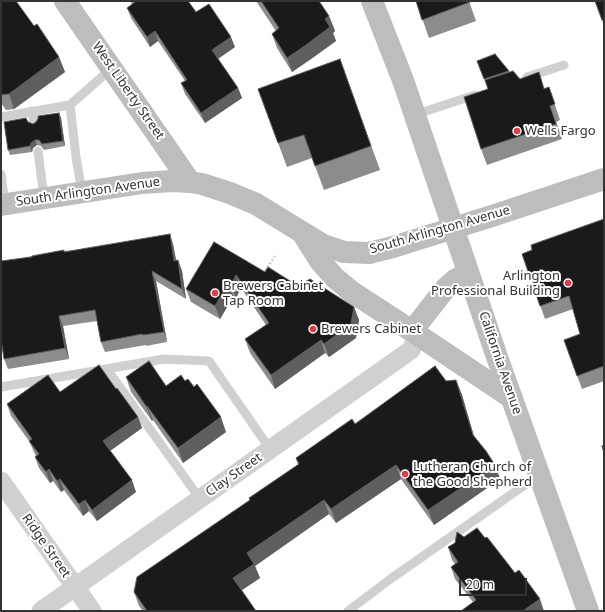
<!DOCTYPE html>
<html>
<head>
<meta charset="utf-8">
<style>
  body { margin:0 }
  #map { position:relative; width:605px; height:612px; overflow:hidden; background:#fff; font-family:"Noto Sans",sans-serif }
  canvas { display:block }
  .frame { position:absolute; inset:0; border:2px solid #333; pointer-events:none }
  .scale { position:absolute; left:459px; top:578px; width:68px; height:18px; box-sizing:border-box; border:2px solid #333; border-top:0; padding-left:5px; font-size:12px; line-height:14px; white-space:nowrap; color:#333; -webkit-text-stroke:3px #fff; paint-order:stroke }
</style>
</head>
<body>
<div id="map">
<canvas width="605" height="612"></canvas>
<div class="frame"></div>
<div class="scale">20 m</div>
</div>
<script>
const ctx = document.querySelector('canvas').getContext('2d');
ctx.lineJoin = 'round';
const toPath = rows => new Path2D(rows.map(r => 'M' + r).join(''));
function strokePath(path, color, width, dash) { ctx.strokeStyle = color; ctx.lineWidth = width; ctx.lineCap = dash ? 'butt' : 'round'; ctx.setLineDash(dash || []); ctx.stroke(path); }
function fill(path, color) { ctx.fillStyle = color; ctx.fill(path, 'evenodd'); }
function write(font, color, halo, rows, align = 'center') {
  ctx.font = font + ' "Noto Sans",sans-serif'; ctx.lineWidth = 4; ctx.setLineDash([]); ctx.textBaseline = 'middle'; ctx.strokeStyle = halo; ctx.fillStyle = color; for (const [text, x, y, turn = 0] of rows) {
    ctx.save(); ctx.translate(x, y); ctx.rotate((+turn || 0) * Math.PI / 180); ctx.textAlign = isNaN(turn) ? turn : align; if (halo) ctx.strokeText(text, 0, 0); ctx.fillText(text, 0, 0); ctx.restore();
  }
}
const path = toPath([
  [263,274,275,256]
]);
const lane = toPath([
  [527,77,564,65],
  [32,111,34,123],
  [414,115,475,95],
  [1,117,70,105],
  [38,151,44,198],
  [1,174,5,204],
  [82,192,76,157,70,105,112,68],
  [107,369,200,499],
  [1,387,164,359,209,361,270,449],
  [348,611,389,580,539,475]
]);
const street = toPath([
  [1,481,92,611],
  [41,611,411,350,415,342,412,331]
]);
const secondary = toPath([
  [65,1,190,182],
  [372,1,404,83,497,357,588,611],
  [1,205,142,183,172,181,190,182,202,184,230,193,256,204,323,245,344,252,369,253,393,247,492,216,604,179],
  [303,234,320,261,335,278,352,292,412,331,512,398],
  [412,331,445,289,455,280,468,273]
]);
const wall = toPath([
  [1,1,34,26,59,57,65,72,14,109,6,110,1,103],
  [130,1,188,1,196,12,235,47,218,59,238,88,242,98,205,123,185,94,181,83,185,81,158,41,150,47,131,18,127,8,132,4],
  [256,1,319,1,329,16,335,31,333,33,336,41,311,59,292,72,277,48,272,34,276,31],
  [416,1,469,1,476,21,429,38],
  [595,1,604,1,604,26],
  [340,59,380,170,324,190,312,158,287,167,258,89],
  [477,61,509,71,509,72,520,79,545,88,549,87,560,120,556,122,562,139,487,165,481,149,488,89],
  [59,113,61,118,65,146,44,150,41,146,37,145,33,148,32,152,10,155,8,150,28,122,33,124],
  [604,219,604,381,582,389,564,340,580,334,573,309,545,319,522,254,532,250],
  [214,242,265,272,354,307,359,320,356,338,329,357,325,353,275,389,250,353,245,339,266,325,241,288,236,298,233,297,220,319,191,302,186,289],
  [173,244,176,260,178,260,182,271,186,299,156,281,167,342,146,346,146,345,105,352,101,342,97,321,63,326,69,359,8,369,4,359,2,345,1,346,1,261,65,251],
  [126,377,166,386,226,432,183,463,153,420,152,421,131,392],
  [456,380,462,395,474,437,495,465,500,479,434,525,401,479,336,523,329,514,255,566,260,578,242,590,256,611,143,611,139,606,134,592,250,500,249,498,298,465,296,458,355,424,446,381],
  [116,389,138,417,142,428,110,451,136,492,97,521,89,511,83,516,64,490,61,492,53,481,50,483,39,468,35,457,36,456,34,452,29,441,11,416,7,404,60,392],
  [448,547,515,573,473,602,455,579,451,567,455,564,452,560]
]);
const shadedWall = toPath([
  [329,16,335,31,333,33,336,41,311,59,292,72,287,58,325,19],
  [155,31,158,41,150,47,147,37],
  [231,37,235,47,216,60,212,50],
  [59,57,65,72,14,109,9,94],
  [238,88,242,98,205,123,201,113],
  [550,106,556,122,562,139,556,124],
  [59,113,61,118,65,146,63,141],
  [35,140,37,145,33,148,32,152,30,146,31,143],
  [170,234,173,244,178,271,174,261],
  [178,260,182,271,186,299,182,289],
  [152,271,156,281,167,342,164,332],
  [236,275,241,288,236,298,231,285],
  [228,283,233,297,220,319,215,306],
  [354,307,359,320,356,338,329,357,324,344],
  [59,316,63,326,69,359,65,348],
  [321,340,325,353,275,389,271,375],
  [456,380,462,395,478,450,473,435],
  [146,406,147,406,153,420,152,421],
  [138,417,142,428,107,453,103,441],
  [221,417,226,432,183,463,178,448],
  [396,465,401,479,336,523,331,509],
  [495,465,500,479,434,525,428,510],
  [49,469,53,481,50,483,46,472],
  [60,479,64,490,61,492,57,481],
  [132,480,136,492,97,521,92,510],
  [85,500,89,511,83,516,79,504],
  [324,500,329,514,255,566,260,578,239,592,233,578,247,553],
  [540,599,544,611,523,611]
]);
const building = toPath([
  [1,1,16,1,34,26,37,24,59,57,9,94,1,95,1,1],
  [134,1,188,1,196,12,209,4,231,37,212,50,238,88,201,113,181,83,187,80,155,31,147,37,127,8,135,2,134,1],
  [261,1,319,1,329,16,325,19,330,27,306,45,287,58,272,34,279,28,261,1],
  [416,1,469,1,470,2,422,20,416,1],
  [595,1,604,1,604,19,602,20,595,1],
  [495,54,509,71,484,79,477,61,495,54],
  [340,59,371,146,315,166,304,135,278,143,258,89,340,59],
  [513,71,520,79,539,72,544,89,549,87,555,104,550,106,556,124,481,149,464,97,488,89,485,80,513,71],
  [59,113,63,141,42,144,39,140,35,140,31,143,30,146,8,150,4,122,26,118,28,122,33,124,36,122,38,119,38,116,59,113],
  [604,219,604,366,577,376,564,340,580,334,569,296,540,306,522,254,532,250,531,245,604,219],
  [170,234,174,261,178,260,182,289,152,271,164,332,143,335,142,334,101,342,95,310,59,316,65,348,4,359,1,339,1,261,32,257,32,256,64,250,64,252,170,234],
  [214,242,265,272,268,267,298,286,310,279,354,307,351,324,324,344,321,340,271,375,245,339,269,323,236,275,231,285,228,283,215,306,186,289,214,242],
  [149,361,166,386,181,375,185,381,188,379,194,387,197,384,221,417,178,448,147,406,146,406,126,377,149,361],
  [99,365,116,389,117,388,138,417,103,441,132,480,92,510,85,500,79,504,60,479,57,481,49,469,46,472,35,457,39,454,29,441,32,439,7,404,48,375,60,392,99,365],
  [435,366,446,381,456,380,473,435,486,451,495,465,428,510,396,465,331,509,324,500,247,553,254,564,233,578,256,611,147,611,134,592,137,577,250,500,249,498,299,464,296,458,352,419,355,424,435,366],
  [602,446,604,446,604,453,602,446],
  [477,528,485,538,487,537,515,573,519,570,540,599,523,611,461,611,476,600,451,567,458,562,448,547,455,543,457,532,464,537,477,528]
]);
const markers = [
  [517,131,4,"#e63946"],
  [568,283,4,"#e63946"],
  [215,293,4,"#e63946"],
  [313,329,4,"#e63946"],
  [405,474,4,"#e63946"]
];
const streetNames = [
  ["West Liberty Street",128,91,55],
  ["South Arlington Avenue",88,192,-8],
  ["South Arlington Avenue",440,230,-16],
  ["California Avenue",500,363,71],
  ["Clay Street",234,475,-35],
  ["Ridge Street",46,546,55]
];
const poiNames = [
  ["Wells Fargo",525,131],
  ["Arlington",560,276,"right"],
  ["Professional Building",560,291,"right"],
  ["Brewers Cabinet",223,286],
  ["Tap Room",223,301],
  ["Brewers Cabinet",321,329],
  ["Lutheran Church of",413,467],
  ["the Good Shepherd",413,482]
];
strokePath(path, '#cdcdcd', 2.5, [2, 2]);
strokePath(lane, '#d0d0d0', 9);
strokePath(street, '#d0d0d0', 19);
strokePath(secondary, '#bdbdbd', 22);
fill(wall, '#8c8c8c');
fill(shadedWall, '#5f5f5f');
fill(building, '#1a1a1a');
strokePath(building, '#5f5f5f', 1);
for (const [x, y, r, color] of markers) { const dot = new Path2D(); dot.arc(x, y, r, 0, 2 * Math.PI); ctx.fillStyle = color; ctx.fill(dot); strokePath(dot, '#fff', 1.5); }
write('13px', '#333', '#fff', streetNames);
write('13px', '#333', '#fff', poiNames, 'left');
</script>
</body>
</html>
